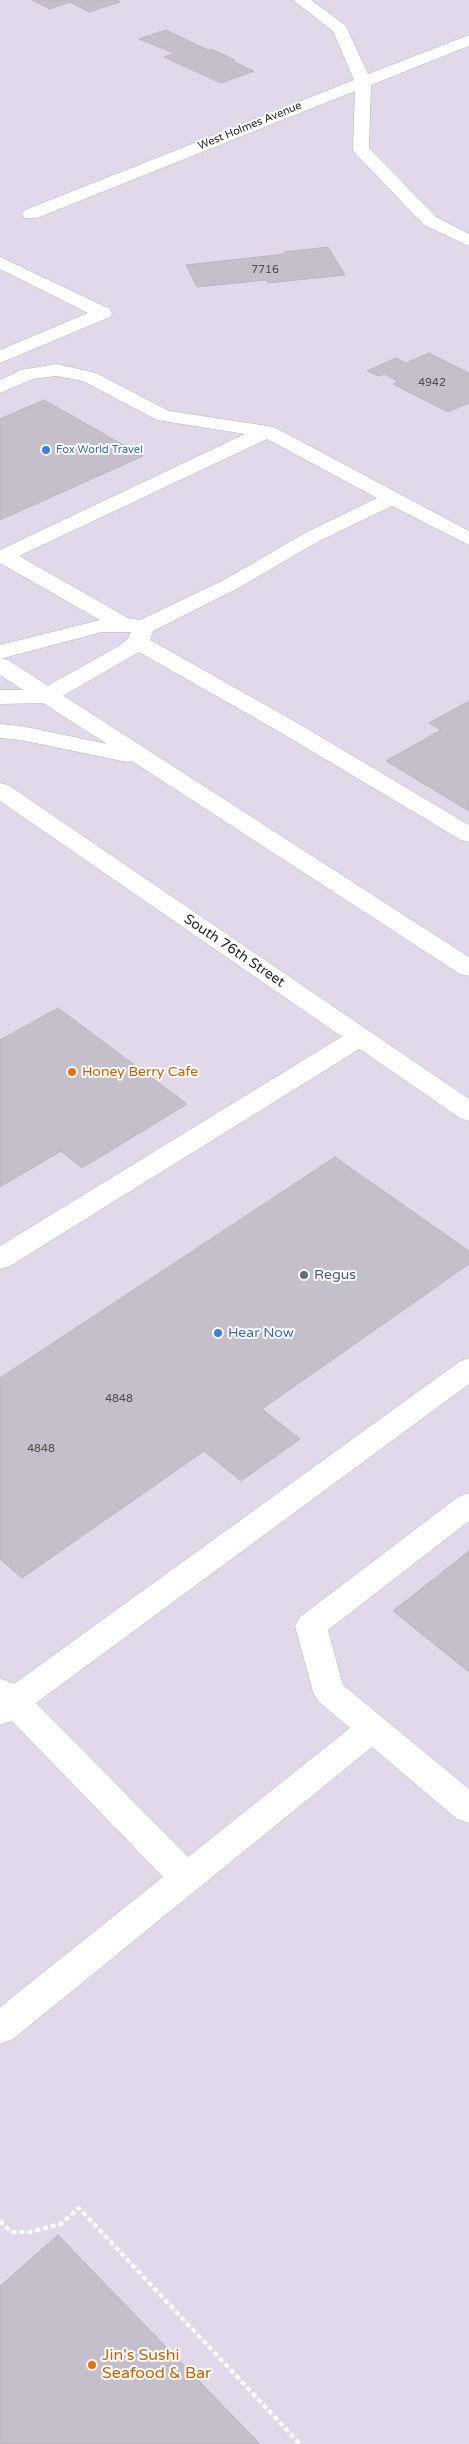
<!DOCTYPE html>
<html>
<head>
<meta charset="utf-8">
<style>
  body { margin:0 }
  canvas { display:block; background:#e1d9e9 }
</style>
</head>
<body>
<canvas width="469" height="2444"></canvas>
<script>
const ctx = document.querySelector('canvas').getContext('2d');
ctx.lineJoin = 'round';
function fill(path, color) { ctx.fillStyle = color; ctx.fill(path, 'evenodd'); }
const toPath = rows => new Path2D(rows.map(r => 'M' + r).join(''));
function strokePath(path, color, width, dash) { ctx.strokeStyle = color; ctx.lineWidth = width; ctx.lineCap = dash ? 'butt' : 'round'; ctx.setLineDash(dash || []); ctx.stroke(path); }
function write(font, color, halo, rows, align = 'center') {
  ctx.font = font + ' "Varela Round",sans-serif'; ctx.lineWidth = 4; ctx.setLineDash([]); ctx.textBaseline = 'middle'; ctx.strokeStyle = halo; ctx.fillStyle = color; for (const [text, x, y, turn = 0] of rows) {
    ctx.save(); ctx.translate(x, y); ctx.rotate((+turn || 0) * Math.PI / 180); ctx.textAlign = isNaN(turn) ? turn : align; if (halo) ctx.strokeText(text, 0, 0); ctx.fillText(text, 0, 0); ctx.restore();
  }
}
const building = toPath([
  [32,0,117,0,120,2,89,12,70,2,50,9,32,0],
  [166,30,208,50,211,49,235,60,232,61,254,71,221,83,164,57,174,53,139,39,166,30],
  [328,247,345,275,268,283,266,280,197,287,186,265,285,254,284,252,328,247],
  [429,353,469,373,469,403,448,412,393,384,398,381,384,374,379,376,367,371,396,358,406,363,429,353],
  [44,400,143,456,0,520,0,419,44,400],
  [469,701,469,811,386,761,441,730,429,723,469,701],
  [58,1008,187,1104,82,1168,61,1151,0,1187,0,1040,58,1008],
  [335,1157,469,1251,469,1264,262,1409,300,1439,241,1481,204,1451,22,1578,0,1559,0,1378,335,1157],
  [469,1551,469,1672,393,1611,469,1551],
  [58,2235,260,2444,0,2444,0,2286,58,2235]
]);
const path = toPath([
  [0,2221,11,2232,29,2232,61,2224,79,2208,300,2444]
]);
const service = toPath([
  [0,257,110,309,112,313,110,317,0,363,0,350,88,313,0,269,0,257],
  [56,364,96,373,169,411,274,427,469,531,469,545,392,506,319,541,238,588,153,631,150,640,294,721,469,825,469,842,461,840,278,731,139,652,54,701,46,703,38,701,35,696,38,691,119,646,128,639,131,632,102,632,0,659,0,645,100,620,0,563,0,550,245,434,157,420,83,381,56,376,33,379,0,393,0,380,21,370,56,364],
  [267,439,377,498,305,533,224,580,140,620,128,618,19,556,267,439],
  [360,1029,369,1031,373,1037,369,1043,10,1266,0,1269,0,1246,351,1031,360,1029],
  [469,1358,469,1384,36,1703,188,1857,350,1728,318,1701,313,1692,295,1626,300,1617,458,1497,469,1493,469,1521,328,1630,343,1685,469,1789,469,1823,457,1819,372,1747,13,2039,0,2044,0,2007,163,1877,12,1721,0,1725,0,1678,14,1684,459,1362,469,1358]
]);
const minor = toPath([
  [293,0,311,0,346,26,368,74,469,35,469,46,371,85,369,148,436,217,469,234,469,246,424,225,355,153,353,149,355,91,37,218,25,218,22,214,25,210,354,80,333,31,293,0]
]);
const secondary = toPath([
  [0,658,8,660,469,957,469,976,460,974,132,761,127,762,21,740,0,738,0,724,21,726,107,744,43,703,0,704,0,690,23,690,0,675,0,658],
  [0,783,8,785,469,1099,469,1121,460,1118,0,801,0,783]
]);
const markers = [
  [46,450,5,"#3f7fe0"],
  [72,1072,5,"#e8710a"],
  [304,1275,5,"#5c6f8a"],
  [218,1333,5,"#3f7fe0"],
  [92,2365,5,"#e8710a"]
];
const farStreetnames = [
  ["West Holmes Avenue",250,126,-22]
];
const numberNames = [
  ["7716",265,270],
  ["4942",432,383],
  ["4848",119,1399],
  ["4848",41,1449]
];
const farShopnames = [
  ["Fox World Travel",56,450]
];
const streetNames = [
  ["South 76th Street",234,951,34]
];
const foodNames = [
  ["Honey Berry Cafe",82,1072]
];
const serviceNames = [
  ["Regus",314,1275]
];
const shopNames = [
  ["Hear Now",228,1333]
];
const nearFoodnames = [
  ["Jin's Sushi",102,2356],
  ["Seafood & Bar",102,2374]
];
fill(building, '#c5becb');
strokePath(building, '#bdb3c4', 1);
strokePath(service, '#b1baad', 1);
strokePath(minor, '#b1baad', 1);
strokePath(secondary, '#b1baad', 1);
strokePath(path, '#fff', 4, [5, 3]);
fill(service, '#fff');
fill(minor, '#fff');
fill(secondary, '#fff');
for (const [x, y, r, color] of markers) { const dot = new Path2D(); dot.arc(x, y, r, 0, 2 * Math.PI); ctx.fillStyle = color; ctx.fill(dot); strokePath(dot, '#fff', 2); }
write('11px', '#272727', '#fff', farStreetnames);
write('11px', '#4e4d50', null, numberNames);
write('11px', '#366cbe', '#fff', farShopnames, 'left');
write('14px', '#272727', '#fff', streetNames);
write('14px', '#c56008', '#fff', foodNames, 'left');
write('14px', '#4e5e75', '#fff', serviceNames, 'left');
write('14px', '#366cbe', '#fff', shopNames, 'left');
write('16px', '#c56008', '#fff', nearFoodnames, 'left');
</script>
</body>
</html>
